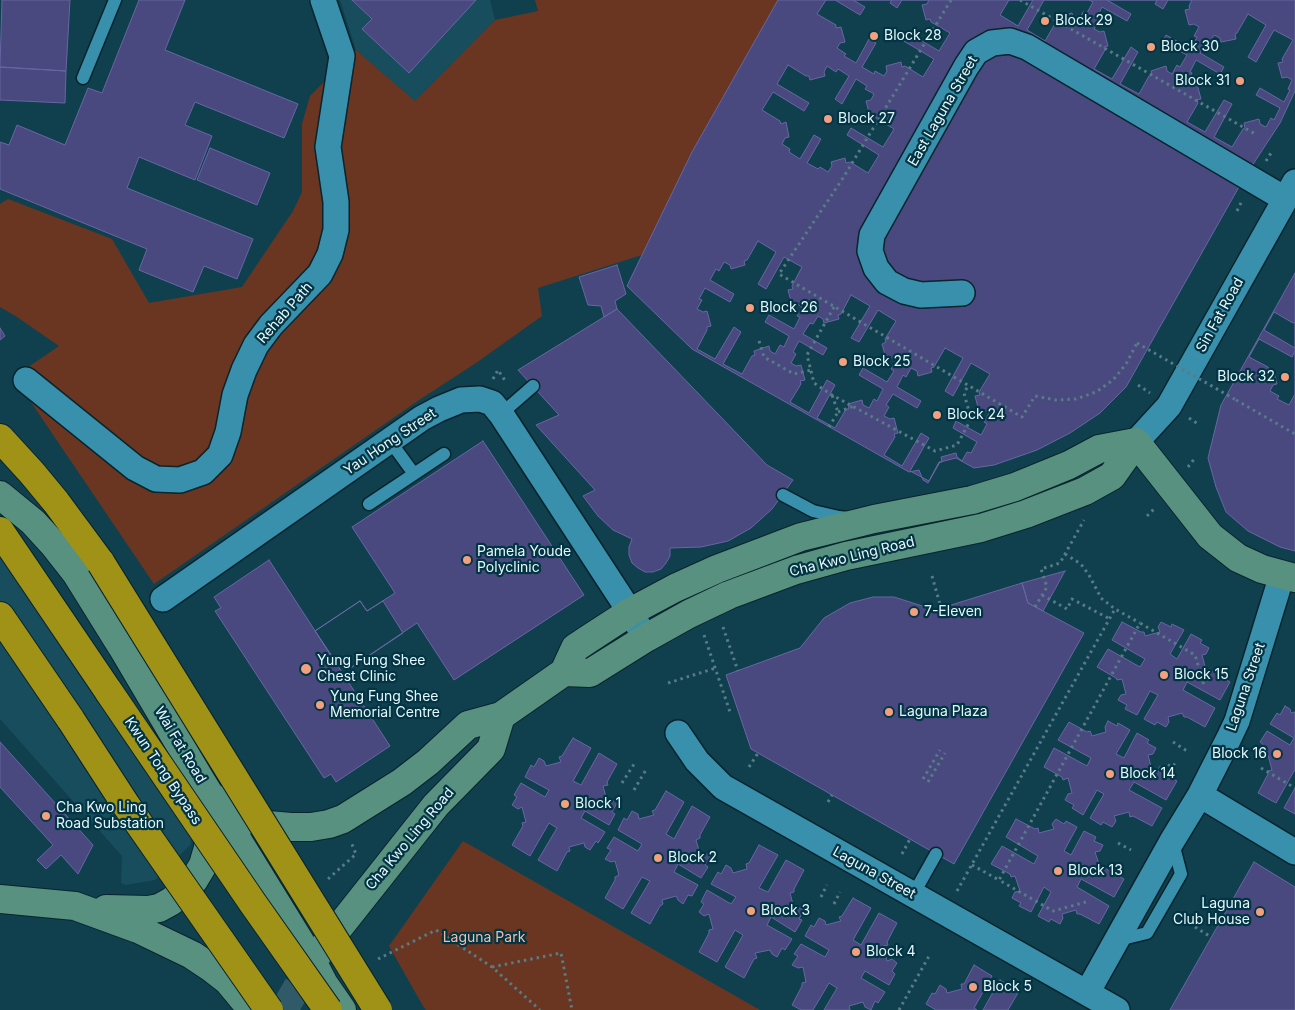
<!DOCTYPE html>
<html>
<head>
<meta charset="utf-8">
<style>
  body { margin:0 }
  canvas { display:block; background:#103f4e }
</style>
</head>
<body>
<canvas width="1295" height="1010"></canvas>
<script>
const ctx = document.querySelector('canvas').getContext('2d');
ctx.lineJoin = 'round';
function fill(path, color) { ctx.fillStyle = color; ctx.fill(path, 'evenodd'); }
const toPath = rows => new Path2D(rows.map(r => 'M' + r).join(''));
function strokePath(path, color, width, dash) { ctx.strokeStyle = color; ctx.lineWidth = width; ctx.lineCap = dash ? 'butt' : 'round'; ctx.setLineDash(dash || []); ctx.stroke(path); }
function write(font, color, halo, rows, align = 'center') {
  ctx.font = font + ' Inter,sans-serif'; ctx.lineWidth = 4.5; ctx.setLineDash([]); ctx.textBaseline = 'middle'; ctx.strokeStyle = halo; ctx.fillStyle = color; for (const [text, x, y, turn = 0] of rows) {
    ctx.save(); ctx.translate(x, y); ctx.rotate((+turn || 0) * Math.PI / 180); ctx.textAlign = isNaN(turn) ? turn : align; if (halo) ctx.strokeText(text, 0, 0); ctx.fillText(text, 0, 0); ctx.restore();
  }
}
const built = toPath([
  [340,0,490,0,495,20,415,101,356,50],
  [0,535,185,782,191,844,155,880,126,885,121,883,122,856,0,719]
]);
const green = toPath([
  [535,0,778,0,692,152,642,255,538,288,542,316,476,363,419,400,154,584,14,377,59,346,17,317,0,307,0,204,8,199,112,239,149,303,242,287,293,211,302,192,302,124,310,96,356,50,415,101,495,20,538,11],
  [463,841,760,1010,426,1010,423,1006,389,946]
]);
const building = toPath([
  [2,0,70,0,66,71,0,67,2,0],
  [139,0,185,0,165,50,298,104,284,138,195,102,185,125,212,136,195,180,139,157,127,188,253,239,237,279,204,266,193,292,139,270,147,249,0,189,0,142,9,145,17,125,65,145,88,88,102,93,139,0],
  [352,0,476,0,409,73,362,29,372,19,352,0],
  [778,0,1295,0,1295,91,1280,123,1244,178,1126,387,1100,413,1070,433,1037,450,994,465,974,468,956,458,940,462,928,483,923,480,919,470,909,472,692,349,627,286,692,152,778,0],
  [826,0,835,0,860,15,865,7,853,0,892,0,890,3,897,8,902,0,929,0,927,4,922,5,926,20,930,19,931,22,950,33,939,51,907,32,902,40,934,59,923,77,905,66,902,67,901,62,886,66,887,71,884,76,875,71,874,74,862,67,876,43,869,39,856,63,844,56,846,54,837,48,840,43,845,42,841,27,836,28,836,25,817,14,826,0],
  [1009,0,1033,0,1018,26,1000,15,1009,0],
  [1044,0,1089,0,1093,2,1087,13,1083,12,1079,20,1073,17,1072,13,1057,17,1058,21,1056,22,1045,41,1027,30,1044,0],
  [1107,0,1157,0,1155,4,1163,9,1168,0,1192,0,1189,6,1190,9,1185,10,1189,25,1194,24,1199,27,1194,36,1197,37,1191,49,1166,35,1162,42,1187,55,1180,67,1177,65,1172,74,1167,71,1166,66,1151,71,1152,75,1149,76,1139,94,1120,84,1138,52,1131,47,1112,79,1094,69,1105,50,1104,47,1108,46,1104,31,1100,32,1094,29,1099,21,1096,19,1102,7,1127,21,1131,14,1107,0],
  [1248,14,1266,25,1248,57,1256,62,1274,30,1293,40,1282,59,1283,62,1278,63,1282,78,1287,77,1292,80,1288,89,1290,90,1284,102,1260,88,1256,95,1280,108,1274,120,1271,118,1266,127,1260,124,1259,119,1244,123,1245,128,1243,129,1232,147,1214,137,1232,104,1224,100,1205,132,1187,122,1198,103,1197,100,1201,99,1197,84,1193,86,1188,82,1192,73,1190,72,1196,60,1220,74,1224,67,1200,53,1206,42,1209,44,1214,35,1220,38,1221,42,1236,39,1235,34,1237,33,1248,14],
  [788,65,806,76,809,76,810,80,825,76,824,72,827,66,836,72,838,69,849,76,835,99,842,104,856,79,867,86,865,89,874,94,871,100,866,101,870,116,875,115,876,118,894,129,883,147,851,128,847,135,879,155,868,173,850,162,846,163,845,158,831,162,832,166,828,172,820,167,818,169,807,163,821,139,814,135,800,159,789,152,790,149,782,144,785,138,789,137,786,122,781,124,780,121,762,110,773,92,804,111,809,103,777,84,788,65],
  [0,67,66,71,65,103,0,100,0,67],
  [210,148,270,173,257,205,197,180,210,148],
  [758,241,776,252,758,284,766,289,784,257,802,267,792,286,793,289,788,290,792,305,797,304,802,307,797,316,800,317,794,329,769,315,765,322,789,336,784,347,780,345,775,354,770,351,769,346,754,351,755,355,752,356,742,374,723,364,741,332,734,327,715,359,697,349,707,330,707,327,711,326,707,311,703,312,697,309,702,300,699,299,705,288,730,302,734,294,710,280,716,269,719,271,724,262,730,265,731,269,745,265,744,261,747,260,758,241],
  [617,265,626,294,615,301,617,309,604,317,601,306,588,305,579,277,617,265],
  [1295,273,1295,551,1280,547,1248,531,1226,512,1216,487,1208,458,1221,405,1295,273],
  [851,295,870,306,851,338,859,342,878,310,896,321,885,339,886,342,882,344,886,358,890,357,896,360,891,369,894,371,887,382,863,368,859,375,883,389,877,401,874,399,869,408,863,405,862,400,848,404,849,409,846,409,835,428,817,418,835,385,827,380,809,413,790,402,801,384,800,381,805,380,801,365,796,366,791,363,796,354,793,352,799,341,823,355,827,348,803,334,810,323,813,324,818,316,823,319,824,323,839,319,838,315,841,314,851,295],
  [617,309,767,465,793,480,772,509,751,528,728,541,701,547,670,548,670,556,666,563,661,569,653,572,645,572,638,568,632,563,629,555,629,547,632,539,613,530,598,516,583,496,595,490,536,425,559,415,518,370,617,309],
  [1274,312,1293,323,1295,322,1295,348,1264,330,1274,312],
  [0,328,5,336,0,340,0,328],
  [1259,339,1292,357,1295,351,1295,394,1289,405,1277,399,1279,396,1270,391,1273,385,1277,384,1273,369,1269,370,1268,367,1249,357,1259,339],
  [945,348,963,358,945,391,953,396,971,363,990,374,979,392,980,395,975,396,979,411,984,410,989,413,984,422,987,424,981,435,956,421,953,428,977,442,971,453,967,452,962,461,957,457,956,453,941,457,942,462,939,462,929,481,910,471,929,438,921,433,902,466,884,455,895,437,894,434,898,433,894,418,890,419,884,416,889,407,886,405,893,394,917,408,921,401,897,387,903,375,906,377,911,368,917,371,918,376,932,372,931,368,934,367,945,348],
  [483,441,584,595,454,680,417,623,349,669,343,660,337,664,315,631,360,601,367,611,395,593,352,527,483,441],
  [269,560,390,746,336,782,331,774,324,778,215,611,221,608,214,597,269,560],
  [1065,571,1043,611,1028,603,1022,583,1065,571],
  [1022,583,1028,603,1084,633,954,864,751,749,726,675,800,648,824,618,850,603,873,597,894,597,935,610,1022,583],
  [360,601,367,611,383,601,403,633,349,669,343,660,337,664,315,631,360,601],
  [1122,622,1141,632,1144,632,1145,636,1160,632,1158,627,1161,622,1171,627,1172,624,1184,630,1170,654,1177,659,1191,634,1202,640,1200,643,1209,648,1206,654,1202,655,1206,670,1211,669,1212,671,1230,682,1220,700,1187,682,1183,690,1215,708,1205,727,1187,717,1184,717,1182,713,1168,717,1169,722,1166,727,1157,722,1155,725,1144,719,1158,695,1150,691,1137,715,1125,709,1127,705,1118,700,1121,695,1126,694,1122,679,1117,680,1116,678,1097,667,1108,649,1140,667,1145,659,1112,640,1122,622],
  [1285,706,1290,709,1291,713,1295,712,1295,771,1294,771,1276,803,1258,793,1268,774,1268,771,1272,770,1268,755,1263,756,1258,753,1263,744,1260,742,1267,731,1290,745,1294,738,1270,724,1277,713,1280,715,1285,706],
  [1108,721,1117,726,1118,723,1130,730,1116,754,1124,758,1137,733,1149,740,1147,743,1156,748,1153,754,1148,755,1152,770,1157,768,1158,771,1177,781,1166,800,1134,782,1129,790,1162,808,1152,826,1133,816,1130,817,1129,812,1114,816,1116,821,1112,827,1103,822,1101,825,1090,818,1104,794,1097,790,1083,815,1072,808,1074,805,1065,800,1068,794,1072,793,1068,778,1063,780,1062,777,1044,767,1054,748,1087,766,1091,758,1058,740,1069,722,1087,732,1090,731,1092,736,1106,732,1105,727,1108,721],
  [573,738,591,748,573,781,581,785,599,753,617,764,607,782,608,785,603,786,607,801,612,800,617,803,612,812,615,814,609,825,585,811,581,818,605,832,598,843,596,841,590,850,585,847,584,843,569,847,570,851,567,852,557,871,538,860,557,828,549,823,530,856,512,845,523,826,522,823,526,822,522,807,518,809,512,805,517,797,514,795,521,783,545,797,549,790,525,777,531,765,534,767,539,758,544,761,546,766,561,762,559,757,562,756,573,738],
  [0,742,93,845,78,874,61,855,46,869,37,860,53,845,0,787,0,742],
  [1295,788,1295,814,1284,808,1295,788],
  [666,791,684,802,666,834,674,839,692,806,710,817,700,835,700,838,696,840,700,854,705,853,710,856,705,865,708,867,701,878,678,864,674,872,698,885,692,896,688,895,683,904,678,900,676,896,662,900,663,904,660,906,650,924,631,913,650,881,642,877,623,909,605,898,615,880,615,877,619,875,615,861,611,862,605,859,611,850,607,848,614,837,638,851,642,844,618,830,624,818,627,820,632,811,638,814,639,819,654,815,652,811,655,810,666,791],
  [1016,819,1035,829,1038,828,1039,833,1054,829,1052,824,1056,819,1064,824,1066,821,1077,827,1064,851,1071,855,1084,831,1096,837,1094,841,1103,845,1100,851,1095,852,1100,867,1105,866,1105,868,1124,879,1114,897,1081,879,1077,887,1109,906,1099,924,1080,914,1077,914,1076,910,1062,914,1063,918,1060,924,1051,919,1049,922,1038,916,1051,892,1044,887,1031,912,1019,906,1021,903,1012,898,1015,892,1020,891,1015,876,1011,877,1010,874,991,864,1002,846,1034,864,1038,856,1006,837,1016,819],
  [759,845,778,855,759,888,768,892,786,860,804,870,794,889,794,892,790,893,794,908,798,907,804,910,799,919,802,920,795,932,771,917,767,925,792,939,785,950,782,948,777,957,772,954,770,950,755,953,757,958,754,959,744,978,725,967,743,935,735,930,717,962,699,952,709,933,709,930,713,929,709,914,704,916,699,912,704,904,701,902,707,890,731,904,736,897,711,884,718,872,721,874,726,865,731,868,733,873,747,869,746,864,749,863,759,845],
  [1254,862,1295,887,1295,1010,1170,1010,1254,862],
  [853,898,871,908,853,940,861,945,879,913,897,923,887,942,888,945,883,946,887,961,892,959,897,963,892,971,895,974,889,985,865,971,861,978,885,992,878,1003,875,1001,871,1010,865,1007,863,1002,849,1006,850,1010,824,1010,837,988,829,983,813,1010,801,1010,792,1005,802,986,802,983,806,982,803,967,798,968,792,965,798,956,794,954,801,944,825,957,829,950,805,936,811,925,814,927,819,918,825,921,826,925,841,921,839,917,842,916,853,898],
  [974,965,992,976,974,1008,977,1010,936,1010,926,1004,932,993,935,994,940,985,946,989,947,993,962,989,961,984,964,984,974,965],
  [1000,980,1019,991,1008,1010,983,1010,1000,980]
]);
const secondaryTunnel = toPath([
  [284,1010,312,961]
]);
const path = toPath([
  [951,0,843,178,779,274,1022,417,1035,396,1056,400,1076,399,1096,392,1113,380,1126,364,1137,343],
  [1020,0,1257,135],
  [1266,161,1271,153],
  [1237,211,1242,201],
  [834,307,807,355,814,383,832,395,935,451,957,445,971,419,964,393,968,386],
  [759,341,764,357,794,374,811,370],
  [493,379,498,370,506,382],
  [1138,385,1150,393],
  [1236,400,1295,434],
  [838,412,854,406],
  [1189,418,1198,424],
  [829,427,838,412,832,395],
  [1188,467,1195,458],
  [1147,516,1156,507],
  [1065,554,1081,564,1089,575,1101,598,1115,609],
  [932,576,941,608],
  [1042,595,1067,609,1072,599,1110,619],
  [1035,607,1047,587,1041,569,1060,563,1084,520],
  [723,627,738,671],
  [704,635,731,715],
  [668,683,716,668],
  [1173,742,1187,751],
  [749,767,758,753],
  [1159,767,1165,771,1171,763,1178,767],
  [1261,768,1295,788],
  [923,779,940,750],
  [928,782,945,753],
  [622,783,636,761],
  [634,790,647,768],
  [828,802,832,795],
  [1118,843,1131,850],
  [902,854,910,839],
  [972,865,999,880],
  [328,879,356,854,351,842],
  [957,891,1115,609,1140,623],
  [821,897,827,885],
  [1086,902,1053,911,999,880,1140,623,1195,655,1204,685],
  [834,904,840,892],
  [1195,927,1211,937],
  [378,959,436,930,492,967,540,1010],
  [492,967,561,953,572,1010],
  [899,1010,929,956]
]);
const lane = toPath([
  [83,78,115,0],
  [501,414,533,386],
  [390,441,414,474],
  [783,495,813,511,839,517,848,518],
  [369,504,444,454],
  [913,895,936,854],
  [1118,940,1147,933,1181,874,1173,843]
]);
const street = toPath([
  [962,293,921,295,904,291,887,282,876,268,870,251,872,235,966,67,976,52,992,43,1010,41,1027,47,1285,199],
  [26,380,135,468,156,479,180,480,203,472,220,455,228,432,235,395,244,370,256,345,271,325,320,274,330,254,336,230,336,202,328,147,342,56,323,0],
  [1136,442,1169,406,1295,182],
  [163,599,422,418,439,409,461,400,480,399,492,403,501,414,621,598,646,638],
  [678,733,697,761,723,787,1117,1010],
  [1200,795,1295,852],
  [1087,993,1172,841,1200,795,1229,738,1237,721,1282,575]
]);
const secondary = toPath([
  [1136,442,1210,536,1238,558,1262,569,1295,578],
  [0,495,33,522,54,545,76,573,122,647,200,779,312,961,324,984,342,1010],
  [564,672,590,673,646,638,689,614,729,595,796,570,846,556,981,528,1026,514,1085,491,1112,476,1136,442],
  [211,796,237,814,268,825,291,827,311,827,329,824,343,819,402,782,428,762,468,725,501,716,564,672,575,648,587,640,630,612,675,588,717,569,801,537,874,519,972,500,1015,487,1069,465,1099,449,1136,442],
  [0,899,75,906,138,929,192,955,210,967,228,981,252,1010],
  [106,909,148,910,159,908,170,902,183,893,194,880,203,865,208,848,209,829,207,820],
  [318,954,436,805,491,749,501,716]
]);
const highway = toPath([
  [0,438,32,473,56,502,101,563],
  [0,531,109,692],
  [0,616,71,720]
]);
const pathBridge = toPath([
  [1137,343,1236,400]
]);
const highwayBridge = toPath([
  [101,563,378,1010],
  [109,692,252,902,328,1010],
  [71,720,126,805,269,1010]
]);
const markers = [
  [1045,21,5,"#f2a080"],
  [874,36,5,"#f2a080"],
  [1151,47,5,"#f2a080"],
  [1240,81,5,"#f2a080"],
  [828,119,5,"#f2a080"],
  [750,308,5,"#f2a080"],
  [843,362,5,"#f2a080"],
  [1285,377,5,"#f2a080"],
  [937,415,5,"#f2a080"],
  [467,560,5,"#f2a080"],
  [914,612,5,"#f2a080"],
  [306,669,6,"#f2a080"],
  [1164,675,5,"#f2a080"],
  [320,705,5,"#f2a080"],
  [889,712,5,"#f2a080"],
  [1277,754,5,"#f2a080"],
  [1110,774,5,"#f2a080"],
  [565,804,5,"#f2a080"],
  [46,816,5,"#f2a080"],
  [658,858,5,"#f2a080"],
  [1058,871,5,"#f2a080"],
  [751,911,5,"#f2a080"],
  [1260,912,5,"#f2a080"],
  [856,952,5,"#f2a080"],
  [973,987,5,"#f2a080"]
];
const poiNames = [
  ["Block 29",1055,21],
  ["Block 28",884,36],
  ["Block 30",1161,47],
  ["Block 31",1230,81,"right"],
  ["Block 27",838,119],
  ["Block 26",760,308],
  ["Block 25",853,362],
  ["Block 32",1275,377,"right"],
  ["Block 24",947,415],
  ["Pamela Youde",477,552],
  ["Polyclinic",477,568],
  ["7-Eleven",924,612],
  ["Yung Fung Shee",317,661],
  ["Chest Clinic",317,677],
  ["Block 15",1174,675],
  ["Yung Fung Shee",330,697],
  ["Memorial Centre",330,713],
  ["Laguna Plaza",899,712],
  ["Block 16",1267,754,"right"],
  ["Block 14",1120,774],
  ["Block 1",575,804],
  ["Cha Kwo Ling",56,808],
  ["Road Substation",56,824],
  ["Block 2",668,858],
  ["Block 13",1068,871],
  ["Laguna",1250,904,"right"],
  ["Club House",1250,920,"right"],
  ["Block 3",761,911],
  ["Block 4",866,952],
  ["Block 5",983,987]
];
const streetNames = [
  ["East Laguna Street",943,111,-60],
  ["Rehab Path",285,313,-49],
  ["Sin Fat Road",1220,315,-61],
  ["Yau Hong Street",390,442,-34],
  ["Cha Kwo Ling Road",852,557,-14],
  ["Laguna Street",1246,687,-71],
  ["Wai Fat Road",180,745,59],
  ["Kwun Tong Bypass",163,771,56],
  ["Cha Kwo Ling Road",410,839,-50],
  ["Laguna Street",874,873,29]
];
const parkNames = [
  ["Laguna Park",484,938]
];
fill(built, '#184d5d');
fill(green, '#6b3621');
fill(building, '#49497f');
strokePath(building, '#6667a2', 1);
strokePath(secondaryTunnel, '#305a68', 28, [28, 14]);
strokePath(lane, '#08242d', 15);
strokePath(street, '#08242d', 28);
strokePath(secondary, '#08242d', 30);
strokePath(highway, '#08242d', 30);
strokePath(path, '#577b87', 3, [2.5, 4]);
strokePath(lane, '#3990ac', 12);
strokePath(street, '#3990ac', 25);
strokePath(secondary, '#58917f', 28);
strokePath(highway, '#a09217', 28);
strokePath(highwayBridge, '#08242d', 30, []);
strokePath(pathBridge, '#577b87', 3, [2.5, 4]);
strokePath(highwayBridge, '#a09217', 28);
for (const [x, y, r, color] of markers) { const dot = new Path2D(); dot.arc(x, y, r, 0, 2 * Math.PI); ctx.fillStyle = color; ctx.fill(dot); strokePath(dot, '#023543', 2); }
write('14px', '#e7f6fc', '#023543', poiNames, 'left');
write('14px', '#e7f6fc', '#023543', streetNames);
write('14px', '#f3bca7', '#023543', parkNames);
</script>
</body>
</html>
